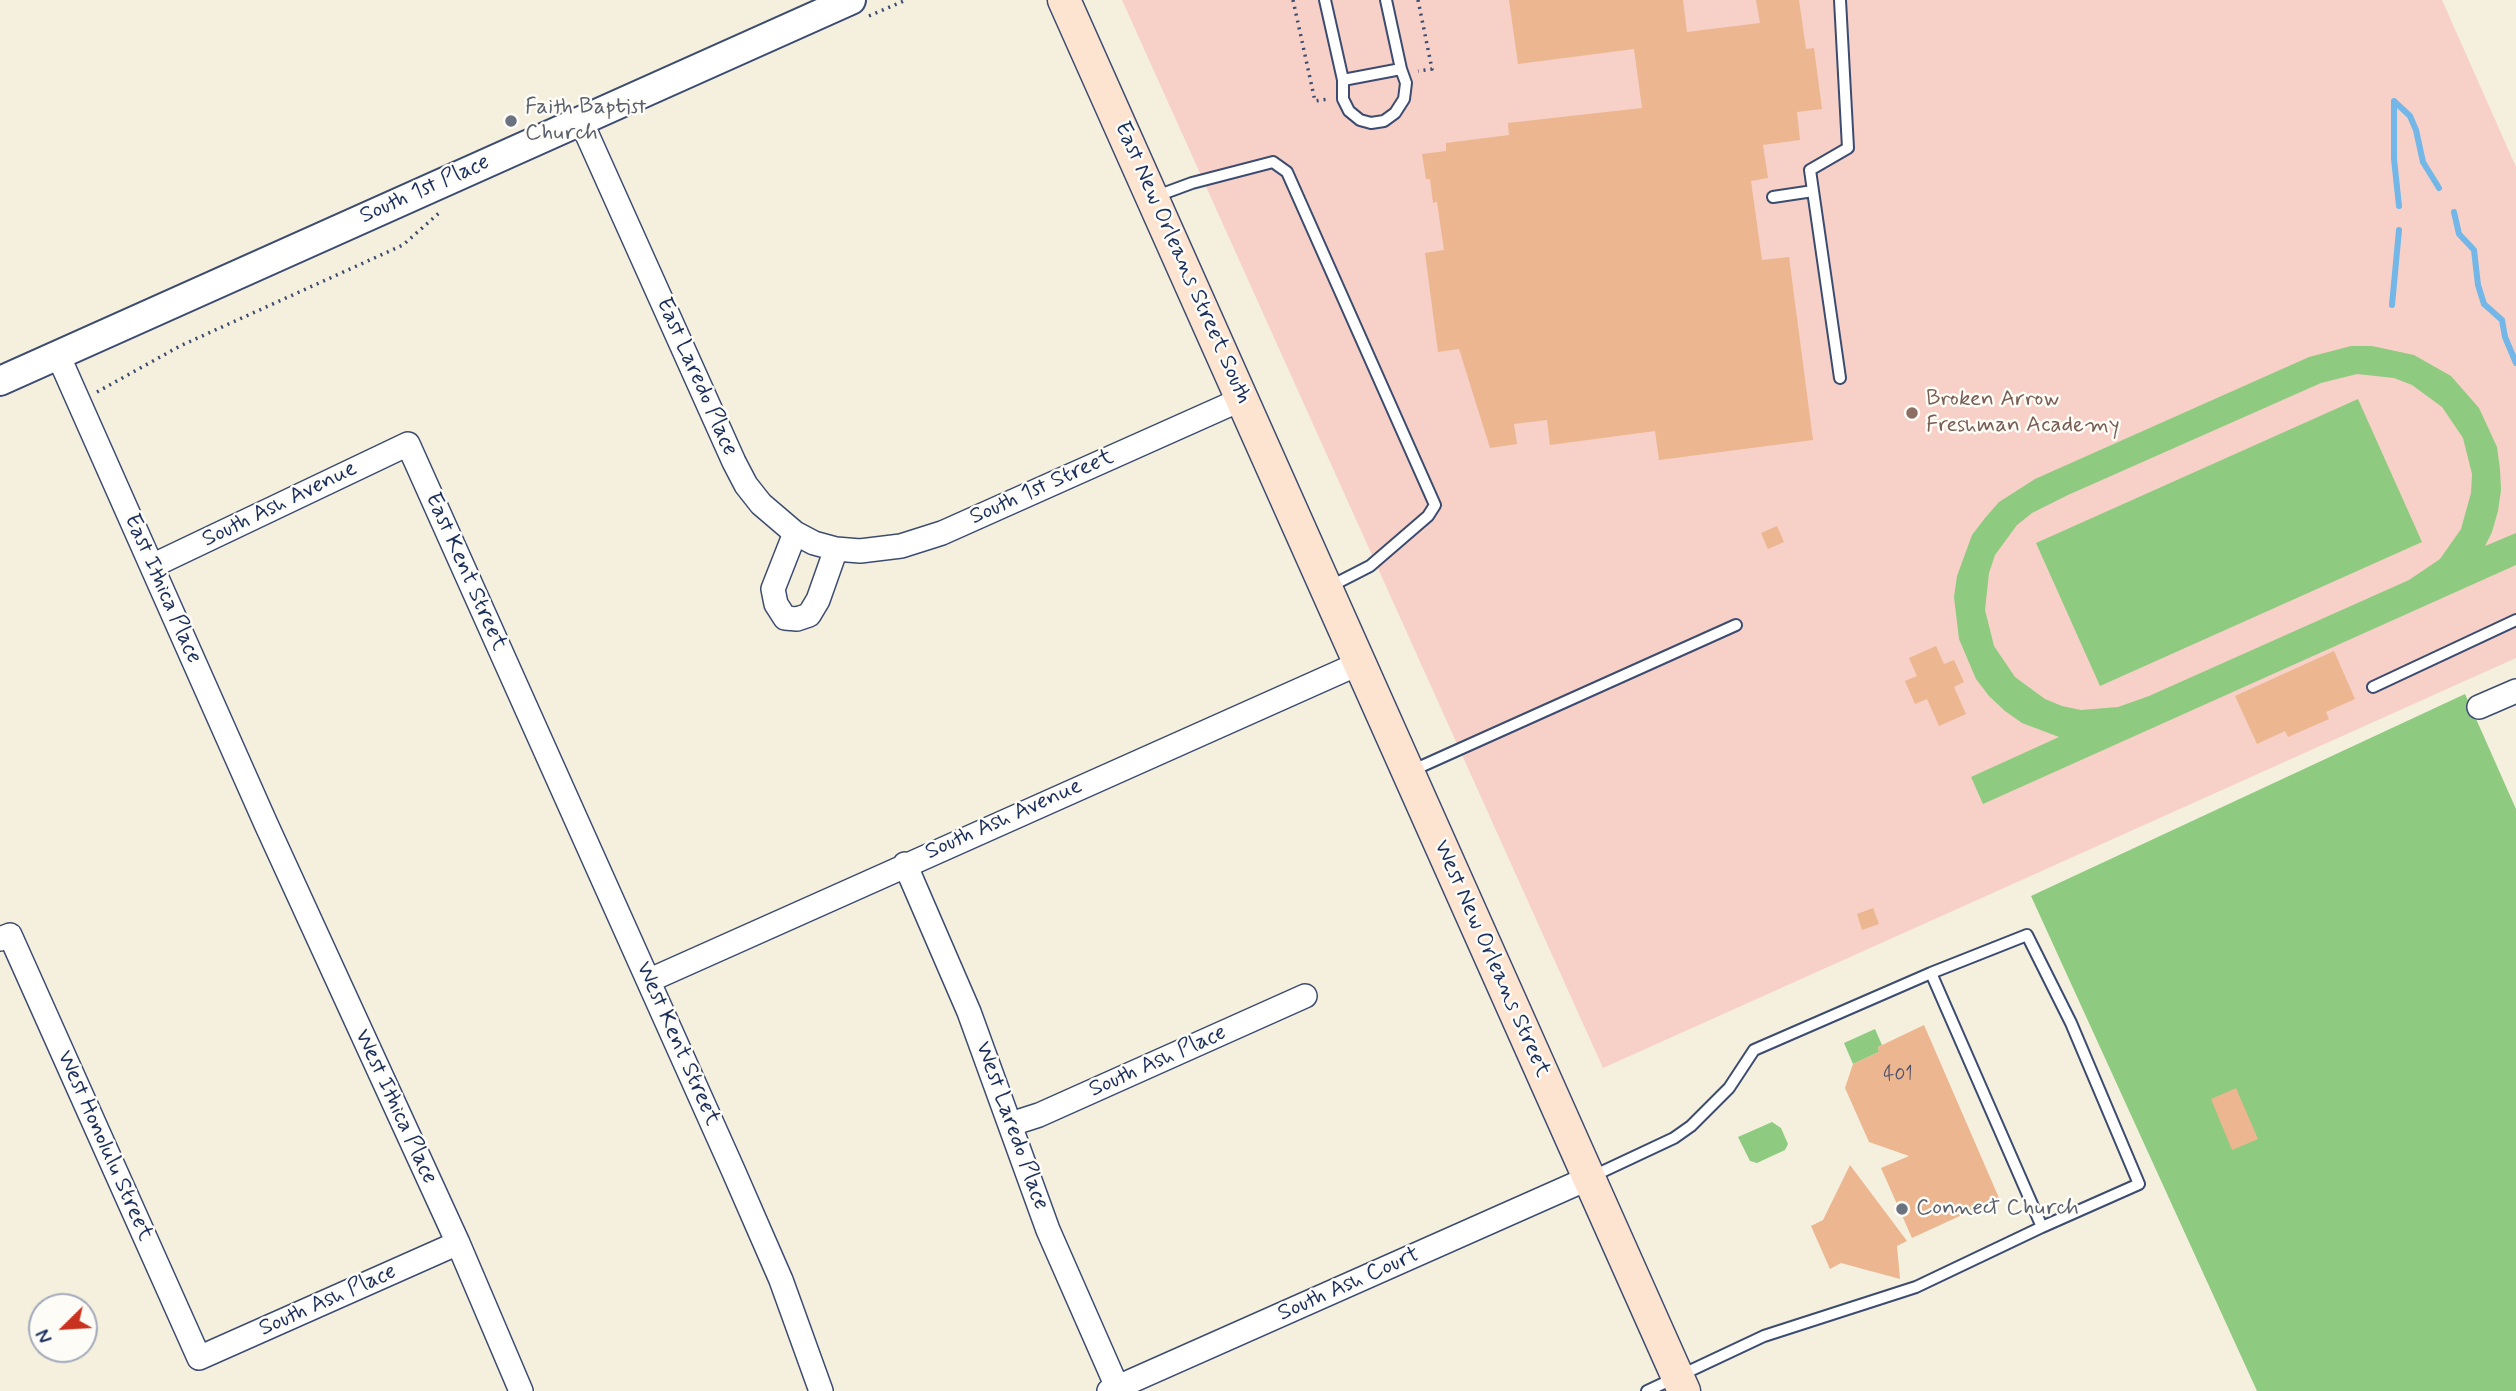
<!DOCTYPE html>
<html>
<head>
<meta charset="utf-8">
<style>
  body { margin:0 }
  #map { position:relative; width:2516px; height:1391px; overflow:hidden; background:#f5efde; font-family:Mynerve,sans-serif }
  canvas { display:block }
  .north { position:absolute; left:28px; top:1293px; width:70px; height:70px; box-sizing:border-box; background:#fdfcf7; border:2px solid #a3aaba; border-radius:50%; rotate:246deg; font-size:19px; font-weight:700; line-height:28px; text-align:center; color:#1b2f5e }
  .north::after { content:''; display:block; margin:auto; width:24px; height:32px; background:#c8321e; clip-path:polygon(50% 0,100% 100%,50% 72%,0 100%) }
</style>
</head>
<body>
<div id="map">
<canvas width="2516" height="1391"></canvas>
<div class="north">N</div>
</div>
<script>
const ctx = document.querySelector('canvas').getContext('2d');
ctx.lineJoin = 'round';
function fill(path, color) { ctx.fillStyle = color; ctx.fill(path, 'evenodd'); }
const toPath = rows => new Path2D(rows.map(r => 'M' + r).join(''));
function strokePath(path, color, width, dash) { ctx.strokeStyle = color; ctx.lineWidth = width; ctx.lineCap = dash ? 'butt' : 'round'; ctx.setLineDash(dash || []); ctx.stroke(path); }
function write(font, color, halo, rows, align = 'center') {
  ctx.font = font + ' Mynerve,sans-serif'; ctx.lineWidth = 5; ctx.setLineDash([]); ctx.textBaseline = 'middle'; ctx.strokeStyle = halo; ctx.fillStyle = color; for (const [text, x, y, turn = 0] of rows) {
    ctx.save(); ctx.translate(x, y); ctx.rotate((+turn || 0) * Math.PI / 180); ctx.textAlign = isNaN(turn) ? turn : align; if (halo) ctx.strokeText(text, 0, 0); ctx.fillText(text, 0, 0); ctx.restore();
  }
}
const built = toPath([
  [1122,0,2442,0,2516,167,2516,658,1603,1068]
]);
const green = toPath([
  [2351,346,2372,346,2414,355,2451,376,2479,408,2497,447,2500,469,2501,490,2498,511,2492,532,2485,546,2516,533,2516,565,1983,804,1971,777,2059,737,2022,723,2005,711,1989,696,1976,679,1959,639,1954,597,1957,576,1972,535,1985,518,1999,502,2035,479,2309,357],
  [2357,374,2394,378,2412,385,2442,407,2463,438,2472,474,2471,493,2461,529,2440,559,2409,580,2149,696,2118,707,2081,710,2062,706,2045,699,2015,677,1994,646,1985,610,1989,573,1995,555,2017,525,2032,513,2068,495,2321,383],
  [2358,399,2422,542,2100,686,2036,543],
  [2465,694,2516,809,2516,1391,2257,1391,2031,896],
  [1875,1029,1882,1045,1878,1047,1879,1052,1853,1064,1844,1043],
  [1772,1122,1781,1128,1788,1144,1785,1150,1757,1163,1750,1161,1738,1137]
]);
const stream = toPath([
  [2394,101,2394,159,2399,206],
  [2395,102,2410,116,2416,130,2423,162,2439,188],
  [2454,212,2459,234,2474,250,2478,285,2484,304,2502,320,2505,337,2516,363],
  [2392,305,2399,230]
]);
const building = toPath([
  [1509,0,1683,0,1687,32,1760,23,1756,0,1799,0,1806,49,1814,48,1822,109,1797,112,1800,140,1763,145,1768,178,1751,181,1762,260,1789,257,1813,440,1659,460,1655,431,1550,445,1547,420,1514,424,1517,444,1490,448,1459,349,1438,352,1425,253,1444,250,1437,202,1433,203,1430,179,1426,179,1422,154,1446,151,1446,143,1509,135,1508,123,1642,108,1634,49,1518,64],
  [1777,526,1784,542,1768,549,1761,533],
  [1936,646,1944,664,1954,660,1964,682,1954,687,1966,714,1939,726,1927,699,1915,704,1905,681,1917,676,1909,658],
  [2334,651,2355,699,2326,712,2329,719,2288,737,2285,731,2257,744,2235,696],
  [1873,908,1879,924,1862,930,1857,914],
  [1924,1025,1999,1198,1912,1238,1881,1168,1909,1156,1869,1142,1845,1088,1853,1064,1879,1052,1878,1047],
  [2236,1088,2258,1139,2232,1150,2211,1099],
  [1850,1165,1907,1241,1897,1246,1900,1279,1841,1263,1830,1269,1811,1226,1823,1220]
]);
const path = toPath([
  [1293,0,1315,101,1328,99],
  [1418,0,1432,69,1418,71],
  [869,16,906,0],
  [97,392,180,346,403,245,439,213]
]);
const service = toPath([
  [1325,0,1343,80,1401,69,1386,0],
  [1840,0,1848,148,1810,170,1840,378],
  [1343,80,1343,99,1349,111,1360,120,1371,123,1384,121,1395,113,1404,99,1406,83,1401,69],
  [1154,197,1192,183,1273,162,1287,172,1435,505,1428,516,1370,566,1329,587],
  [1773,197,1813,191],
  [2373,687,2516,620],
  [1411,771,1736,625],
  [1931,973,2042,1227],
  [1591,1177,1674,1138,1691,1126,1729,1088,1754,1050,1931,973,2027,935,2071,1023,2139,1184,2042,1227,1916,1287,1764,1336,1647,1391]
]);
const minor = toPath([
  [581,121,734,462,746,485,761,504,795,533,773,589,776,604,785,618,797,619,809,615,818,600,836,549],
  [58,355,266,824,458,1243,521,1391],
  [795,533,814,543,836,549,860,551,901,546,942,533,1242,399],
  [152,566,408,444,733,1170,781,1280,821,1391],
  [2479,707,2516,691],
  [905,864,969,1012,1048,1230,1117,1387],
  [0,939,10,935,199,1358,458,1243],
  [650,980,1360,663],
  [1011,1124,1039,1115,1305,996],
  [1109,1391,1589,1178]
]);
const tertiary = toPath([
  [0,381,851,0]
]);
const secondary = toPath([
  [1064,0,1684,1391]
]);
const markers = [
  [511,121,7,"#6b7280"],
  [1912,413,7,"#8d6e63"],
  [1902,1209,7,"#6b7280"]
];
const numberNames = [
  ["401",1898,1076]
];
const worshipNames = [
  ["Faith Baptist",525,108],
  ["Church",525,134],
  ["Connect Church",1916,1209]
];
const streetNames = [
  ["South 1st Place",425,190,-24],
  ["East New Orleans Street South",1182,263,66],
  ["East Laredo Place",696,377,66],
  ["South 1st Street",1042,488,-24],
  ["South Ash Avenue",280,505,-26],
  ["East Kent Street",465,572,66],
  ["East Ithica Place",162,589,66],
  ["South Ash Avenue",1004,820,-24],
  ["West New Orleans Street",1491,959,66],
  ["West Kent Street",677,1044,66],
  ["South Ash Place",1158,1062,-24],
  ["West Ithica Place",395,1107,65],
  ["West Laredo Place",1011,1126,70],
  ["West Honolulu Street",104,1146,66],
  ["South Ash Court",1349,1285,-24],
  ["South Ash Place",328,1301,-24]
];
const educationNames = [
  ["Broken Arrow",1926,400],
  ["Freshman Academy",1926,426]
];
fill(built, '#f7d1c7');
fill(green, '#8ecb80');
strokePath(stream, '#72b7e8', 6);
fill(building, '#ebb690');
strokePath(service, '#3c4c71', 14);
strokePath(minor, '#3c4c71', 26);
strokePath(tertiary, '#3c4c71', 32);
strokePath(secondary, '#3c4c71', 35);
strokePath(path, '#3c4c71', 3.5, [2, 5]);
strokePath(service, '#fff', 10);
strokePath(minor, '#fff', 23);
strokePath(tertiary, '#fff', 28);
strokePath(secondary, '#fde4d0', 32);
for (const [x, y, r, color] of markers) { const dot = new Path2D(); dot.arc(x, y, r, 0, 2 * Math.PI); ctx.fillStyle = color; ctx.fill(dot); strokePath(dot, '#fdfcf7', 2.5); }
write('19px', '#4f516a', null, numberNames);
write('23px', '#5b616d', '#fdfcf7', worshipNames, 'left');
write('23px', '#1b2f5e', '#fdfcf7', streetNames);
write('23px', '#785e54', '#fdfcf7', educationNames, 'left');
</script>
</body>
</html>
